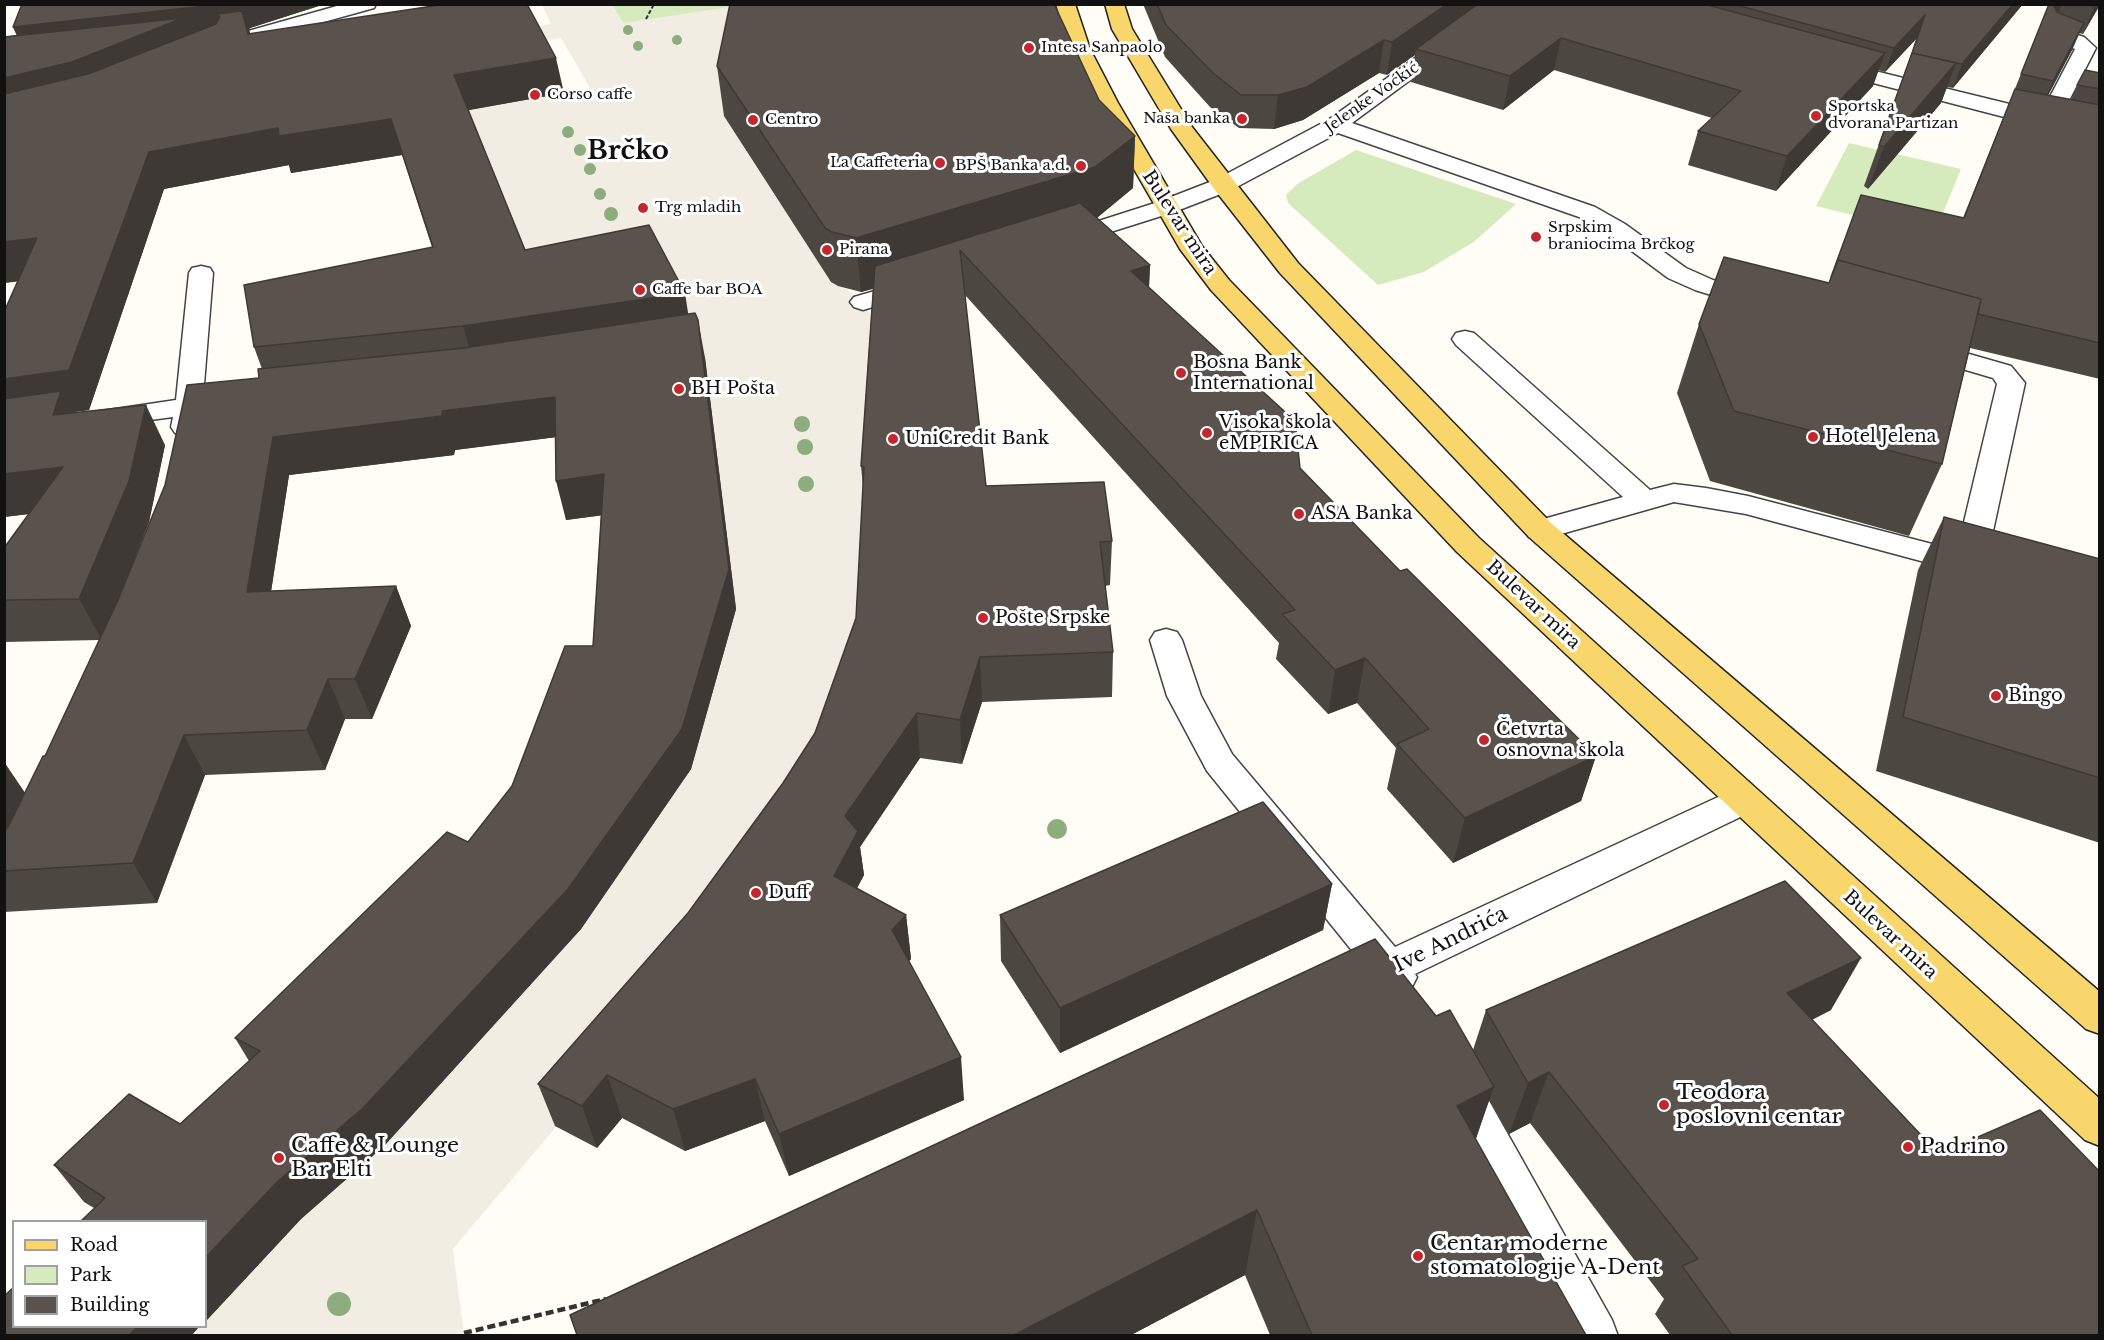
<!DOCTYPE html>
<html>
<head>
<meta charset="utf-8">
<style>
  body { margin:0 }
  #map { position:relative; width:2104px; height:1340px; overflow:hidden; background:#fffdf5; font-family:"Libre Baskerville",serif }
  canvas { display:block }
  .frame { position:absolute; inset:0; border:6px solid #111; pointer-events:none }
  .legend { position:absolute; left:12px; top:1220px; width:195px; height:108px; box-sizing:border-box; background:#fff; border:2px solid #a0a0a0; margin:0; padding:8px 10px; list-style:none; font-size:18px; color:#111 }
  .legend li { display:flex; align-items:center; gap:12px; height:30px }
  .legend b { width:30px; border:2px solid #a0a0a0 }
</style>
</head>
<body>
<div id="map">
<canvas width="2104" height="1340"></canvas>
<div class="frame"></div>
<ul class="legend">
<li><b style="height:8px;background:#f9d66b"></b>Road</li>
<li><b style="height:16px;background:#d5ebbd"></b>Park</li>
<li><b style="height:16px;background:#5a524d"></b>Building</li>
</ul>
</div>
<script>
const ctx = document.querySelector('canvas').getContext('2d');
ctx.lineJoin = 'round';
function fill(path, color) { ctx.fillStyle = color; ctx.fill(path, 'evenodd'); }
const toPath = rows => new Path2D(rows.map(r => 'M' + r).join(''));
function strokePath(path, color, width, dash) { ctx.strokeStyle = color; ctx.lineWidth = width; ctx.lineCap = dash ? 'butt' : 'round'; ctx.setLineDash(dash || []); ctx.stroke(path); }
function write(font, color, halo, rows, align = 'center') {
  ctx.font = font + ' "Libre Baskerville",serif'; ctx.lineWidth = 6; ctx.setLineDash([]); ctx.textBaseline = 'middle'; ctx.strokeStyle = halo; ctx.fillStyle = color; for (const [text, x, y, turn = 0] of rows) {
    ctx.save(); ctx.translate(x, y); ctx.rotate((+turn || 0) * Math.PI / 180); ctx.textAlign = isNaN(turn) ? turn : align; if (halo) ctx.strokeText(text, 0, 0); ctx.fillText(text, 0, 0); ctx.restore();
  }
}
const green = toPath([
  [1019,4,623,23,612,5],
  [1849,143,1961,169,1934,235,1816,206],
  [1356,150,1516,204,1475,241,1424,272,1378,285,1288,203,1286,195,1297,184]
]);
const plaza = toPath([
  [542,5,612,5,623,23,729,7,737,20,747,153,830,280,847,289,863,302,877,324,861,662,631,1038,453,1249,464,1335,192,1336,200,1327,206,1326,206,1321,301,1219,383,1146,581,929,690,769,721,666,734,591,706,371,695,342,535,289,463,111,590,88,561,38,537,42,529,27,551,24]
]);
const pathFar1 = toPath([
  [646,19,654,4]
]);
const path = toPath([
  [464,1333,606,1299]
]);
const minor = toPath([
  [344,4,376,4,374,8,241,45,234,43,231,39,234,35,344,4],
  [1491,4,1513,4,1352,123,1595,207,1625,224,1686,268,1713,280,1765,296,1769,301,1765,306,1756,309,1747,306,1695,290,1668,278,1609,234,1579,217,1338,133,1231,190,1174,212,1063,247,1055,245,1051,240,1055,235,1158,202,1215,180,1328,120,1491,4],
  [2053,27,2084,37,2096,48,2061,116,2100,123,2100,136,2008,118,1827,71,1824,67,1827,63,1834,61,2042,112,2075,49,2046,37,2043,33,2046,29,2053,27],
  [201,266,210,268,213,273,203,397,226,394,236,396,240,402,236,408,201,413,199,427,195,433,185,435,175,433,171,427,173,417,105,426,95,424,91,418,95,412,176,400,189,273,192,268,201,266],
  [916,279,925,281,928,286,925,291,863,310,854,307,850,302,854,297,916,279],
  [1465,331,1474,333,1650,490,1674,484,1706,488,1748,496,1932,544,1958,547,1997,384,1993,378,1915,355,1911,349,1915,343,1924,341,2011,366,2025,383,1988,554,1993,555,1997,562,1993,569,1982,572,1932,564,1746,514,1674,502,1540,540,1529,537,1525,530,1529,523,1623,497,1456,345,1452,339,1456,333,1465,331],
  [1166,629,1177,632,1182,640,1201,696,1232,754,1395,947,1731,791,1744,787,1757,791,1762,800,1757,809,1415,974,1417,977,1411,989,1397,993,1383,989,1355,1000,1341,996,1335,984,1341,972,1362,963,1207,771,1167,696,1150,640,1155,632,1166,629],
  [1459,1069,1474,1074,1612,1320,1618,1336,1569,1336,1438,1087,1444,1074,1459,1069]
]);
const major = toPath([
  [1056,4,1075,4,1090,49,1118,103,1202,246,1229,280,1479,538,2100,1099,2100,1146,2085,1140,1457,552,1211,290,1180,249,1096,103,1070,49,1056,4],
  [1105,4,1124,4,1132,29,1192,127,1298,263,1551,523,2100,992,2100,1034,2086,1029,1529,537,1280,273,1215,190,1171,129,1112,29,1105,4]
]);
const trees = [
  [628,30,5],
  [677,40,5],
  [638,46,5],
  [568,132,6],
  [580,150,6],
  [590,169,6],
  [600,194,6],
  [611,214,7],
  [802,424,8],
  [805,447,8],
  [806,484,8],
  [1057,829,10],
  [339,1304,12]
];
const wall = toPath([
  [22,4,325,4,250,28,249,30,250,33,564,93,468,110,525,250,688,314,705,358,736,609,691,769,581,929,384,1146,301,1219,206,1321,206,1221,94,1208,84,1202,54,1165,180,1124,249,1061,235,1038,468,842,512,786,593,646,601,515,566,520,556,437,455,450,454,455,289,475,271,591,396,586,411,626,372,719,345,719,325,770,205,775,157,903,4,912,4,762,25,793,45,756,99,640,4,642,4,548,29,514,4,517,4,312,18,281,4,283,4,37,17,35,13,27],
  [402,155,432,247,254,347,262,369,259,378,116,606,149,522,165,445,72,412,89,410,164,189,289,165,291,173],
  [1143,4,2023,4,1953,88,1947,87,1941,103,1868,189,1864,186,1917,38,1885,72,1878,70,1873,86,1776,191,1688,165,1698,131,1712,118,1554,70,1503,110,1411,82,1415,55,1387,75,1379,73,1303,120,1274,129,1239,128,1210,107,1165,57],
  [2049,4,2100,4,2083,34,2079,33,2072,50,2048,95,2071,100,2077,85,2100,73,2100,379,1970,348,1942,464,1909,536,1710,481,1677,393,1699,324,1829,283,1861,195,1963,218],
  [717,66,1099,100,1135,136,1133,188,1097,218,1150,265,1149,288,1300,468,1400,571,1596,756,1581,801,1453,863,1387,789,1396,748,1357,703,1328,714,1276,659,1279,643,965,295,986,486,1112,541,1110,585,1105,586,1113,652,1112,697,982,702,962,764,920,758,860,847,864,875,857,888,906,915,911,959,909,961,964,1100,789,1176,765,1121,685,1151,622,1118,597,1148,555,1126,538,1084,688,913,783,783,815,733,856,618,863,487,861,466,873,289,861,292,838,286,831,282,724,116],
  [1944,517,2100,559,2100,843,1876,771,1918,570],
  [1332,884,1323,930,1060,1053,1001,961,1000,915],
  [1486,1010,1831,1010,1812,1020,2100,1335,1670,1335,1655,1314,1664,1299,1530,1123,1509,1134,1489,1099,1476,1139,1586,1335,1270,1335,1245,1275,1131,1335,1436,1016,1473,1050]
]);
const shadedWall = toPath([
  [223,4,325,4,250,28,249,30,254,45,217,14,224,33,4,118,4,78,25,54,13,27],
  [1447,4,1487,4,1416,49,1415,55,1387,75,1392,42],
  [2013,4,2023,4,1953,88,1962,64],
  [2053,4,2062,4,2054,25],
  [2096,4,2100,5,2083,34,2094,7],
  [1925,15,1917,38,1885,72,1894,48],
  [2084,23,2072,50,2041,109,2053,81],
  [1561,38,1554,70,1503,110,1510,76],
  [1384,40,1379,73,1303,120,1274,129,1278,95],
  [1885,53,1873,86,1776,191,1787,156],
  [556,58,564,93,464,111,454,75],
  [1956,63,1941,103,1868,189,1884,147],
  [391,119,402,155,291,173,289,165,164,189,89,410,4,422,4,379,149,152,278,128],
  [1135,136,1133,188,1094,220,960,250,961,261,861,292,856,238],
  [37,238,55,277,4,283,4,242],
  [1150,265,1148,306,1131,271],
  [685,293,691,332,475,366,463,326],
  [698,320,705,358,736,609,691,769,581,929,384,1146,301,1219,206,1321,206,1257,277,1182,568,889],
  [555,397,565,436,455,450,454,455,289,475,265,631,247,592,273,437,442,411],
  [146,405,165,445,149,522,102,640,79,599],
  [63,467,85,507,4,517,4,474],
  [604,474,613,514,566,520,556,481],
  [396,586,411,626,372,719,355,679],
  [980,657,982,702,962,764,960,720],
  [1365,658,1357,703,1328,714,1335,670],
  [328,679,345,719,325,770,307,730],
  [917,713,920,758,860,847,864,875,840,920,834,876,845,816],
  [184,735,205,775,157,903,133,863],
  [1596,756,1581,801,1453,863,1465,818],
  [4,762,27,796,4,841],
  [1332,884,1323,930,1060,1053,1060,1008],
  [906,915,911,959,897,974,892,930],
  [1861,958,1831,1010,1759,1045,1787,993],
  [961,1057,964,1100,789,1176,779,1134],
  [1549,1072,1530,1123,1509,1134,1528,1083],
  [607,1075,622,1118,597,1148,582,1106],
  [755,1079,765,1121,685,1151,673,1109],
  [1494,1087,1470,1155,1457,1106],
  [1257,1210,1245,1275,1131,1335,1014,1335],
  [138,1326,200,1326,192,1335,129,1335]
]);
const building = toPath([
  [22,4,223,4,13,27,22,4],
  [446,4,527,4,556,58,454,75,525,250,649,225,685,293,463,326,254,347,244,285,433,247,391,119,279,136,278,128,149,152,69,370,4,379,4,312,37,238,4,242,4,94,88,74,216,24,220,17,217,14,242,11,248,34,446,4],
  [730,4,1054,4,1099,100,1135,136,1095,167,856,238,832,232,825,228,717,66,730,4],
  [1157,4,1447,4,1392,42,1384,40,1307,87,1278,95,1241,95,1213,73,1166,25,1157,4],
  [1478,4,1704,4,1885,53,1787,156,1698,131,1741,91,1561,38,1510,76,1416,49,1478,4],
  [1733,4,2013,4,1962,64,1912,53,1925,15,1894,48,1733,4],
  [2049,4,2053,4,2057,12,2084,23,2053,81,2021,74,2049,4],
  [2085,4,2096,4,2094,7,2085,4],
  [183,18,72,62,4,78,4,37,183,18],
  [1912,53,1956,63,1884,147,1879,145,1912,53],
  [2085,70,2100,73,2100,89,2077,85,2085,70],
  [2015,89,2100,105,2100,343,1978,314,1981,299,1838,260,1831,277,1861,195,1964,218,2015,89],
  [1080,203,1150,265,1131,271,1295,421,1300,468,1400,571,1407,569,1596,756,1465,818,1397,744,1429,729,1365,658,1335,670,1282,614,1295,610,960,250,986,486,1104,482,1112,541,1100,542,1113,652,980,657,960,720,917,713,845,816,858,831,834,876,906,915,892,930,961,1057,779,1134,755,1079,673,1109,607,1075,582,1106,538,1084,688,913,783,783,815,733,856,618,864,467,861,466,875,266,1080,203],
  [1724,257,1829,283,1838,260,1981,299,1942,464,1734,411,1699,324,1724,257],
  [695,313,698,320,729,569,682,729,568,889,363,1108,277,1182,206,1257,206,1221,81,1221,105,1198,54,1165,129,1094,180,1124,260,1051,235,1038,447,832,468,842,512,786,565,646,593,646,604,474,556,481,555,397,442,411,442,416,273,437,247,592,396,586,355,679,328,679,307,730,184,735,133,863,4,871,4,833,8,827,43,756,45,756,118,600,165,485,187,385,259,378,258,369,464,348,695,313],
  [61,391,53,415,146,405,129,481,79,599,4,600,4,548,63,467,4,474,4,399,61,391],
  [1944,517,2100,559,2100,778,1903,717,1944,517],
  [1263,802,1332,884,1060,1008,1000,915,1263,802],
  [1785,881,1861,958,1787,993,1939,1154,2040,1110,2100,1172,2100,1335,1732,1335,1682,1266,1698,1259,1549,1072,1528,1083,1486,1010,1785,881],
  [1375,939,1436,1016,1450,1010,1494,1087,1457,1106,1586,1335,1312,1335,1257,1210,1014,1335,577,1335,570,1315,1375,939],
  [14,1287,14,1326,138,1326,129,1335,4,1335,4,1296,14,1287]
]);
const markers = [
  [1029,48,6,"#c4262e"],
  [535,95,6,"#c4262e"],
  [1816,116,6,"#c4262e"],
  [1242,119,6,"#c4262e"],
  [753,120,6,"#c4262e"],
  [940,163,6,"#c4262e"],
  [1081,166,6,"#c4262e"],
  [643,208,6,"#c4262e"],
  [1536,237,6,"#c4262e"],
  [827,250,6,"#c4262e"],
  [640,290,6,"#c4262e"],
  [1181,373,6,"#c4262e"],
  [679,389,6,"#c4262e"],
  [1207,433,6,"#c4262e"],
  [1813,437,6,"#c4262e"],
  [893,439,6,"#c4262e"],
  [1299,514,6,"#c4262e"],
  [983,618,6,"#c4262e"],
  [1996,696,6,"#c4262e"],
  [1484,740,6,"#c4262e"],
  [756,893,6,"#c4262e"],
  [1664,1105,6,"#c4262e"],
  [1908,1147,6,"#c4262e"],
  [279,1158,6,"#c4262e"],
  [1418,1256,6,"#c4262e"]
];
const farPoinames = [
  ["Intesa Sanpaolo",1041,48],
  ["Corso caffe",547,95],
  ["Sportska",1828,107],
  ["dvorana Partizan",1828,124],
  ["Naša banka",1230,119,"right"],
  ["Centro",765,120],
  ["La Caffeteria",928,163,"right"],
  ["BPŠ Banka a.d.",1069,166,"right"],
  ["Trg mladih",655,208],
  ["Srpskim",1548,228],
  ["braniocima Brčkog",1548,245],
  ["Pirana",839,250],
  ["Caffe bar BOA",652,290]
];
const farStreetnames = [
  ["Jelenke Voćkić",1372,98,-35]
];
const streetNames = [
  ["Bulevar mira",1179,223,57],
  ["Bulevar mira",1533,605,43],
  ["Bulevar mira",1890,935,43]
];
const poiNames = [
  ["Bosna Bank",1193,363],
  ["International",1193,384],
  ["BH Pošta",691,389],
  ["Visoka škola",1219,423],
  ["eMPIRICA",1219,444],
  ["Hotel Jelena",1825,437],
  ["UniCredit Bank",905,439],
  ["ASA Banka",1311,514],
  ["Pošte Srpske",995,618],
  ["Bingo",2008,696],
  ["Četvrta",1496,730],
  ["osnovna škola",1496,751],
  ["Duff",768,893]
];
const nearStreetnames = [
  ["Ive Andrića",1451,940,-26]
];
const nearPoinames = [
  ["Teodora",1676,1093],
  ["poslovni centar",1676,1117],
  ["Caffe & Lounge",291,1146],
  ["Bar Elti",291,1170],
  ["Padrino",1920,1147],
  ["Centar moderne",1430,1244],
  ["stomatologije A-Dent",1430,1268]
];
const farTownnames = [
  ["Brčko",628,152]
];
fill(green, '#d5ebbd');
fill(plaza, '#f1ede2');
strokePath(minor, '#444', 3);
strokePath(major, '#222', 3);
strokePath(pathFar1, '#333', 2, [4, 2]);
strokePath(path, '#333', 4.5, [8, 4]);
fill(minor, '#fff');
fill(major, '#f9d66b');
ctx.fillStyle = '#8dad7f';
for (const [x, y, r] of trees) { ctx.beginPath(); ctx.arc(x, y, r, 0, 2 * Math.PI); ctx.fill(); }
fill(wall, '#4d4742');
fill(shadedWall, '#3f3936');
fill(building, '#5a524d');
strokePath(building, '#3f3936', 1.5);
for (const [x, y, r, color] of markers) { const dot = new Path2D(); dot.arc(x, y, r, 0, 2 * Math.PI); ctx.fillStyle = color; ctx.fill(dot); strokePath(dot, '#fff', 2); }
write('15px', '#111', '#fff', farPoinames, 'left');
write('15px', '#111', '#fff', farStreetnames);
write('18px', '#111', '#fff', streetNames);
write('18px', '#111', '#fff', poiNames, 'left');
write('21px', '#111', '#fff', nearStreetnames);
write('21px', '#111', '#fff', nearPoinames, 'left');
write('bold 26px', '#111', '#fff', farTownnames);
</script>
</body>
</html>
